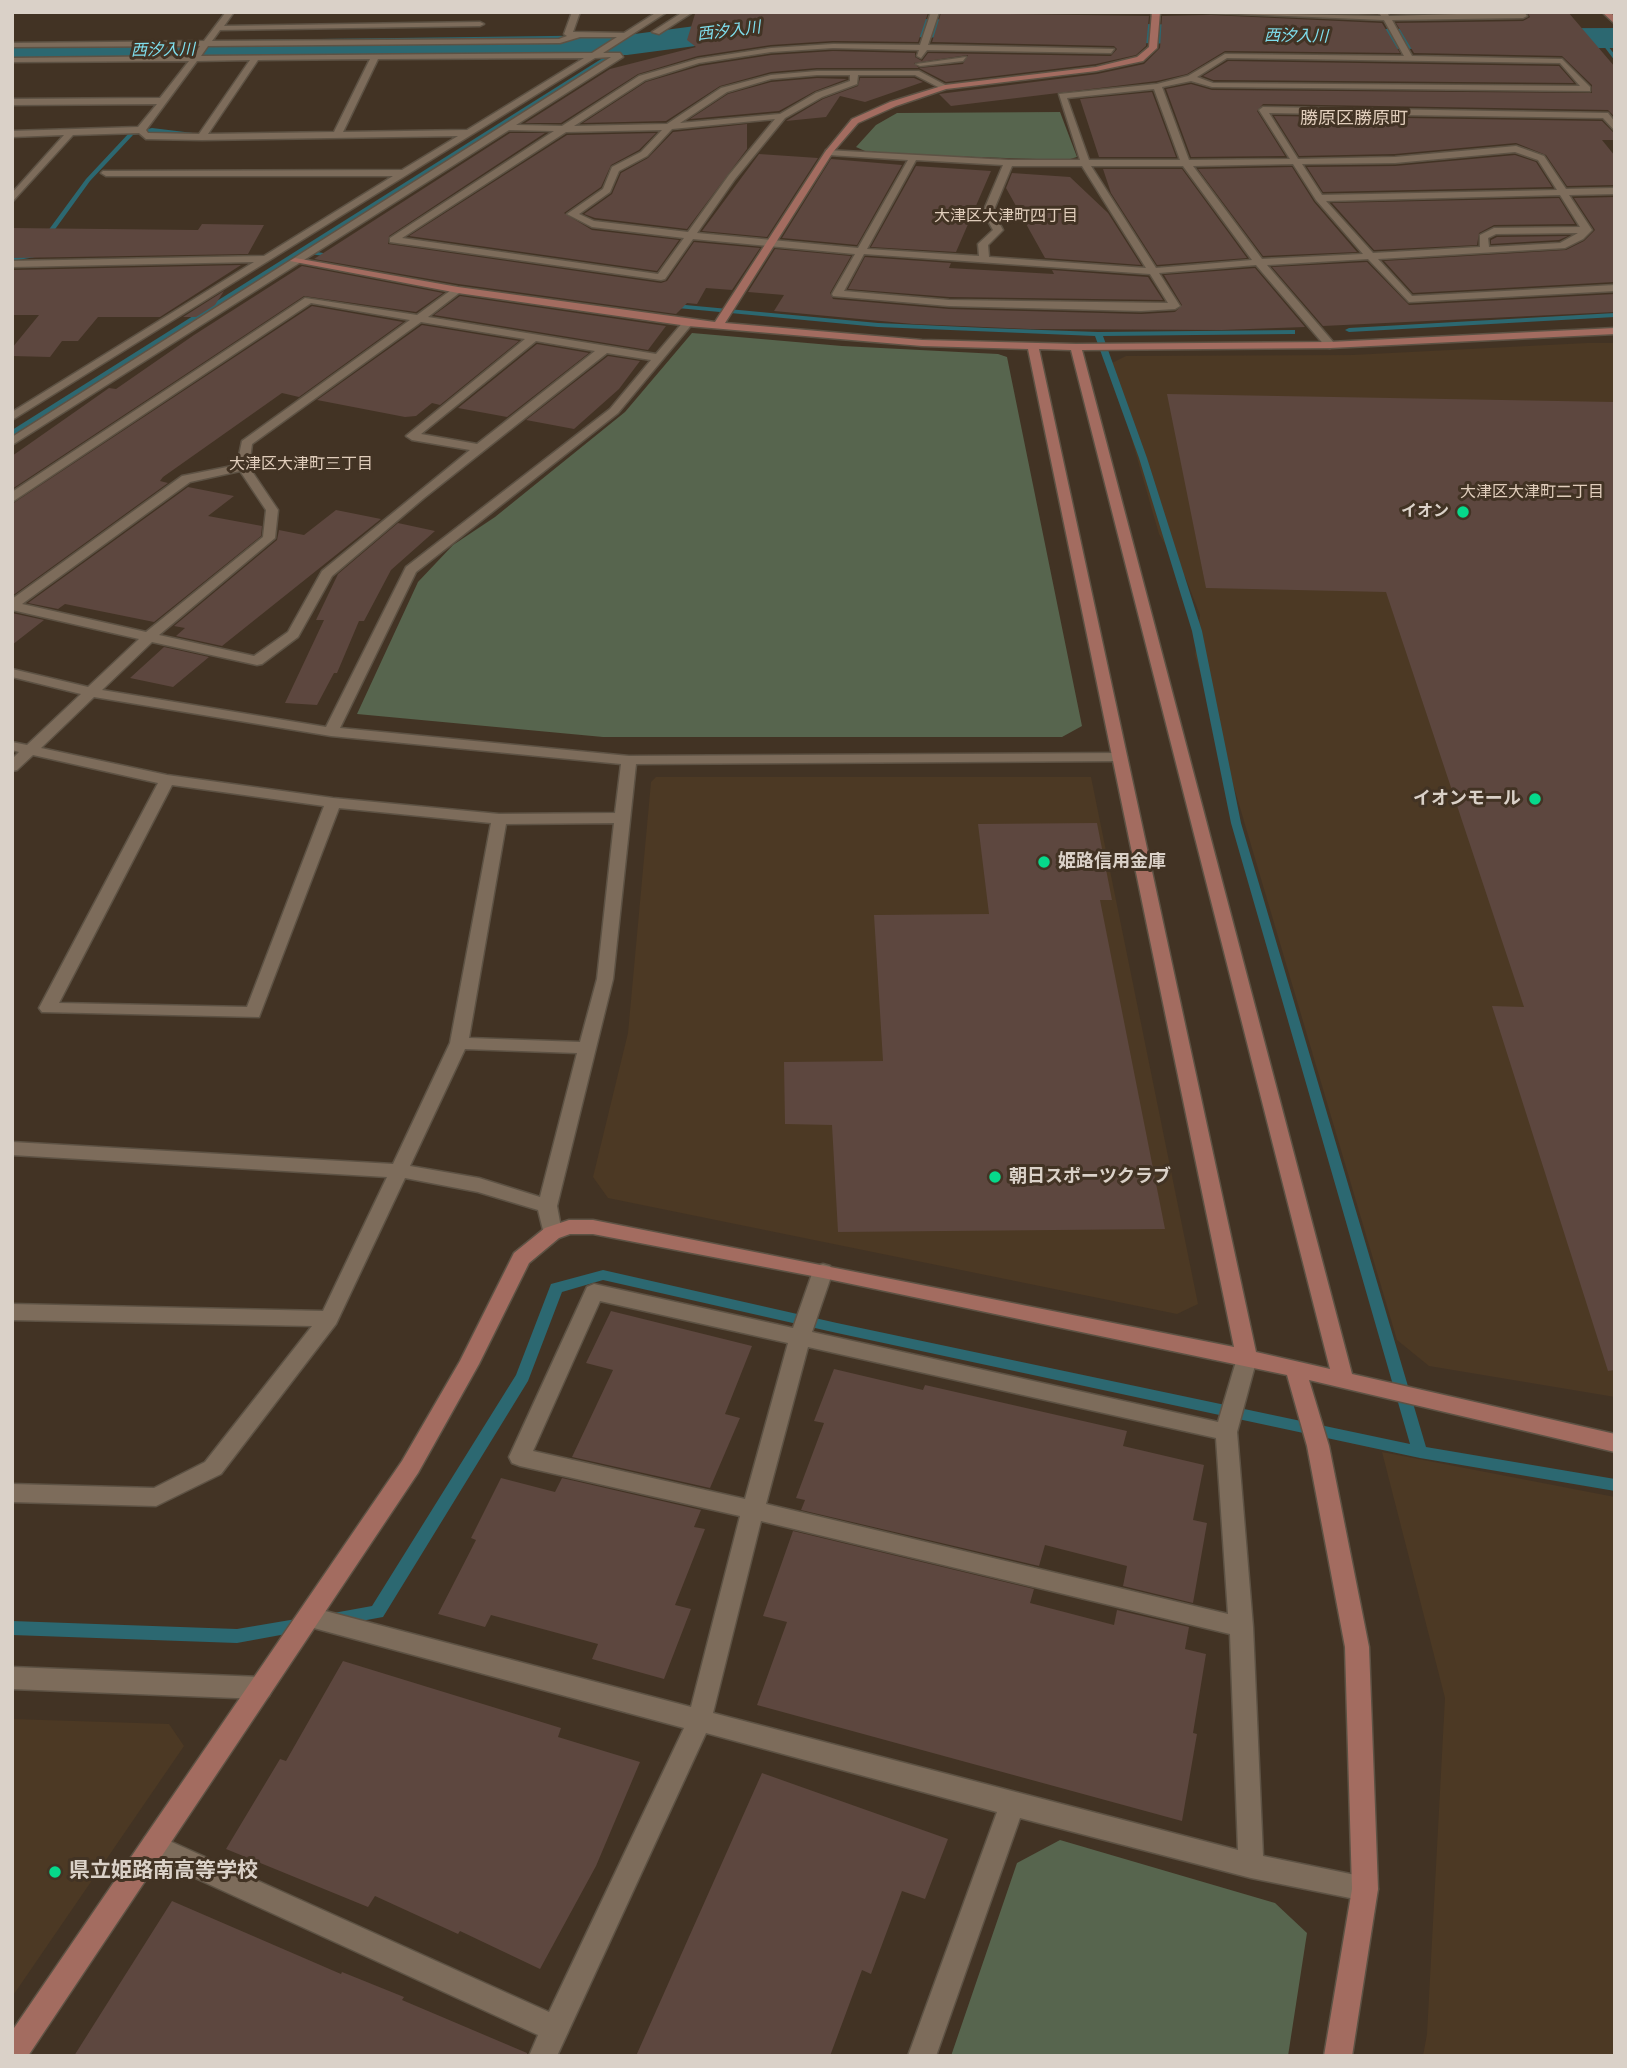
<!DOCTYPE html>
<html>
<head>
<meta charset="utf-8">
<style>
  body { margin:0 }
  #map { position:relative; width:1627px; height:2068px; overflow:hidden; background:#423324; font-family:"Roboto Condensed",sans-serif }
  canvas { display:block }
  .frame { position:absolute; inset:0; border:14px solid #dad1c8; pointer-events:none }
</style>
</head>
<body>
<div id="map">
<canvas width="1627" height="2068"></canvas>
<div class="frame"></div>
</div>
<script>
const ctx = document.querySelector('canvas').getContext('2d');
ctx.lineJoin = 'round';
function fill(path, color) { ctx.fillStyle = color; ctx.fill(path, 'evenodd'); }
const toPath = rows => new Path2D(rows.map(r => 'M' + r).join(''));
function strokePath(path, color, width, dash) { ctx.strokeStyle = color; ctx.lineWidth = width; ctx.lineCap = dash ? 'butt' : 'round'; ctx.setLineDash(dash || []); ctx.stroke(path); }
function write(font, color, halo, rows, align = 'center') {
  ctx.font = font + ' "Roboto Condensed","Noto Sans JP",sans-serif'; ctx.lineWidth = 6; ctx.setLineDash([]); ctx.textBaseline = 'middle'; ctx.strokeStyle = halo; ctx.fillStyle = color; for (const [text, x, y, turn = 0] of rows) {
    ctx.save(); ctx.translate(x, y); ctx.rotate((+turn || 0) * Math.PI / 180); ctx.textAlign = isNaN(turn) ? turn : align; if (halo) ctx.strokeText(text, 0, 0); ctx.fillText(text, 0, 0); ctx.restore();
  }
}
const built = toPath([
  [1587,343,1615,343,1615,1397,1429,1366,1397,1340,1195,655,1200,615,1186,579,1159,534,1110,364,1126,356,1352,355],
  [656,777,1091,777,1198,1304,1177,1314,608,1198,593,1177,628,1033,651,782],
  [1382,1452,1615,1497,1615,2056,1423,2056,1427,2034,1445,1698],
  [12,1719,169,1724,184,1746,12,1997]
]);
const green = toPath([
  [1060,112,1077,157,1067,160,914,155,865,151,856,147,876,125,897,113],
  [692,333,842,346,998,354,1007,357,1082,726,1062,737,603,737,357,714,418,582,453,545,495,517,625,412],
  [1060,1840,1275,1903,1307,1933,1288,2056,951,2056,1017,1863]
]);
const stream = toPath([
  [1597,37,1601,37,1615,55,1615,61,1597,37],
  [625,44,630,45,307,250,339,256,339,258,302,253,12,436,12,430,625,44],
  [152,128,193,133,190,135,152,132,133,135,90,181,35,257,12,261,12,257,31,254,86,179,129,133,152,128],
  [664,303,878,323,987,328,1098,332,1295,330,1295,334,1292,334,1103,336,1147,458,1202,631,1241,823,1426,1447,1615,1479,1615,1491,1420,1458,837,1333,603,1280,562,1292,528,1381,383,1617,334,1626,328,1624,326,1619,328,1614,372,1606,516,1375,551,1284,603,1270,837,1323,1410,1444,1231,823,1192,631,1139,458,1095,336,878,327,667,307,663,305,664,303],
  [1615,313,1615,317,1349,332,1345,330,1349,328,1615,313],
  [302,1618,308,1620,310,1625,308,1630,237,1643,12,1635,12,1621,237,1629,302,1618]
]);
const river = toPath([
  [838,17,1367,29,1615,28,1615,48,1367,49,838,35,756,38,627,55,12,63,12,43,627,35,756,18,838,17]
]);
const building = toPath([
  [727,12,928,13,918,42,833,41,771,45,698,56,638,74,561,123,525,123,610,69,696,47,687,40,695,14],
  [1527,12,1568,12,1615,67,1615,117,1608,110,1263,104,1257,111,1285,156,1191,157,1166,89,1191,84,1212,90,1592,93,1592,85,1562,56,1414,53,1396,23,1523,21,1530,17],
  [941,13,1149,16,1146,46,1136,55,1096,64,946,82,919,68,963,64,968,55,914,63,919,68,817,68,771,72,720,86,666,121,583,123,646,82,700,66,771,55,833,51,915,53,915,57,922,61,928,53,1111,56,1117,49,1114,46,932,42],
  [1211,15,1382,23,1400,53,1225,51,1187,74,1157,81,951,106,939,94,1097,74,1144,64,1160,48,1162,16],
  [1228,61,1559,66,1574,83,1213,80,1203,76],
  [817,78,847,79,815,91,779,111,690,119,728,94,771,82],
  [860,78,914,78,923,82,865,102,840,96,826,117,786,121,823,99,858,86],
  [1152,92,1176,157,1099,157,1080,99],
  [1274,116,1602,121,1615,134,1615,140,1602,140,1615,156,1615,185,1567,186,1546,155,1516,143,1395,154,1299,156],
  [747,124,747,149,687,229,595,218,584,214,612,194,621,173,648,158,673,132],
  [510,133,545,133,389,236,388,244,661,283,667,281,694,242,760,248,732,290,706,288,697,304,687,303,676,314,458,284,314,259],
  [656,133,639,150,611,165,601,187,564,213,592,230,679,240,657,271,409,236,567,135],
  [759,154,818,158,767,237,702,231],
  [1515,155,1536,162,1552,187,1323,192,1307,167,1395,166],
  [831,159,902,165,857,245,782,238],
  [916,166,991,171,956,252,871,247],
  [1292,167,1314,202,1357,252,1263,256,1198,169],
  [1103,169,1182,169,1247,258,1157,265,1111,193],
  [1012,173,1070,177,1108,213,1141,265,1045,258,1006,188],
  [1615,197,1615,282,1413,293,1384,261,1566,250,1584,241,1595,230,1574,198],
  [1559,198,1575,224,1494,225,1479,233,1477,245,1374,250,1332,203],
  [202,224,264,225,248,254,12,258,12,228,198,230],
  [1568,236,1559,240,1491,244,1491,240,1497,237],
  [775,249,851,256,830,293,833,299,949,309,1141,314,1175,312,1182,305,1164,275,1255,268,1305,327,1222,330,1030,329,913,324,774,311,784,295,748,292],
  [865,257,951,263,949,268,1054,274,1052,270,1148,277,1163,300,949,297,848,289],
  [1367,262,1409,305,1615,294,1615,312,1323,326,1272,267],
  [241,265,160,317,98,317,78,341,62,341,50,357,12,356,12,348,39,315,12,315,12,270],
  [302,266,443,293,416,312,304,296,12,489,12,456,109,388,116,389,194,335],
  [224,291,215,305,196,317,183,317],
  [460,296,666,326,648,350,434,315],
  [312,306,403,322,299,397,282,393,163,477,160,481,168,483,12,596,12,504],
  [422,325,519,341,440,405,432,403,416,416,405,417,317,400],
  [537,344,589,353,507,417,458,408],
  [608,356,640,361,619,389,574,429,526,420],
  [1167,394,1615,402,1615,1370,1608,1371,1492,1006,1524,1007,1386,592,1206,588],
  [188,487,234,496,208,516,262,526,261,536,154,622,65,604,58,609,28,603],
  [336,510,381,519,222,646,176,636,185,628,174,626,277,540,279,530,304,535],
  [398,523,435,531,391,570,364,621,359,621,337,673,334,673,317,705,285,703,324,620,316,620,338,574],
  [12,613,44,620,12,645],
  [164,647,209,657,173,687,130,678],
  [1097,823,1112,900,1100,900,1165,1229,838,1232,832,1125,785,1124,784,1062,883,1061,874,915,989,914,978,824],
  [611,1311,752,1346,725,1414,740,1418,710,1488,572,1457,613,1370,586,1363],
  [834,1369,923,1390,925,1385,1127,1431,1123,1446,1204,1465,1193,1520,1207,1523,1193,1603,1123,1586,1127,1566,1045,1545,1039,1566,801,1510,805,1500,796,1498,824,1423,814,1421],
  [501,1478,555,1492,562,1478,701,1510,694,1527,705,1529,675,1605,691,1609,664,1679,592,1659,598,1644,491,1615,485,1627,438,1614,476,1540,471,1538],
  [793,1531,1034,1589,1030,1603,1114,1625,1117,1610,1189,1627,1185,1649,1206,1654,1193,1733,1197,1734,1182,1821,757,1705,787,1622,763,1616],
  [343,1661,561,1728,558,1737,640,1762,596,1866,540,1969,460,1931,458,1934,375,1896,368,1907,226,1849,280,1759,286,1761],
  [762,1773,948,1839,925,1899,902,1891,871,1974,862,1970,830,2056,636,2056],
  [172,1901,341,1974,342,1972,404,1997,402,2000,527,2053,527,2056,74,2056]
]);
const street = toPath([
  [226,12,234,12,224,26,480,22,484,24,480,26,220,30,212,41,559,39,567,36,564,34,572,12,580,12,573,32,624,33,657,12,667,12,603,53,620,53,623,57,516,125,562,126,639,76,698,59,771,48,833,44,920,45,931,12,939,12,928,45,1114,49,1111,53,927,50,921,58,917,56,919,50,833,48,771,52,699,63,645,80,574,126,667,124,721,88,771,75,817,71,919,71,949,87,942,89,915,75,858,75,857,84,822,97,785,118,735,179,697,233,858,248,908,160,829,155,826,154,826,150,1009,160,1080,160,1059,94,1157,84,1188,76,1225,54,1404,56,1384,20,1190,12,1381,16,1379,12,1387,12,1389,16,1524,12,1527,16,1523,18,1392,20,1412,56,1562,59,1590,87,1590,91,1212,87,1191,81,1162,87,1189,160,1290,159,1259,110,1263,107,1608,113,1615,122,1615,131,1603,118,1269,113,1298,159,1395,157,1516,146,1544,156,1566,189,1615,188,1615,194,1569,195,1592,230,1583,239,1565,248,1378,259,1412,296,1615,285,1615,291,1409,302,1368,259,1267,265,1334,343,1335,345,1330,348,1326,347,1256,265,1159,273,1180,306,1175,309,1141,311,949,306,833,296,832,294,855,254,693,239,665,279,661,280,390,242,390,238,554,131,509,130,12,445,12,437,611,57,595,58,12,420,12,412,254,262,12,267,12,261,264,256,393,176,106,176,101,173,103,171,402,170,458,136,202,140,146,139,139,133,73,135,12,202,12,193,64,135,12,137,12,131,138,127,157,104,12,105,12,99,160,98,189,61,12,62,12,58,193,56,200,46,12,47,12,43,204,41,226,12],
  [580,37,617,37,592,53,201,56,208,46,560,43,580,37],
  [584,58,467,130,343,132,378,59,584,58],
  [1227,58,1560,63,1580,86,1213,83,1197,77,1227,58],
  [370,59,334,132,208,134,258,60,370,59],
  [250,60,199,134,148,133,146,130,197,61,250,60],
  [817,75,850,75,850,81,816,93,780,114,680,123,727,92,771,79,817,75],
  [1154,89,1180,160,1089,160,1067,98,1154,89],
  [775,119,729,175,688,232,594,221,579,214,610,192,619,171,647,156,672,129,775,119],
  [662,130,641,152,612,167,603,189,567,214,592,227,684,238,658,274,402,238,566,132,662,130],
  [1515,152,1538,160,1557,190,1322,195,1302,164,1395,163,1515,152],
  [916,160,1003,165,983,212,993,230,978,244,979,256,867,249,916,160],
  [1293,164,1316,200,1363,254,1262,259,1193,166,1293,164],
  [1012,166,1082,166,1146,268,989,257,988,245,1003,230,993,212,1012,166],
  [1091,166,1183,166,1252,260,1156,268,1091,166],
  [1560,195,1580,227,1494,228,1480,235,1480,247,1373,253,1326,201,1560,195],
  [1578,233,1560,243,1489,247,1488,238,1496,234,1578,233],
  [864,254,1150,274,1168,303,949,300,844,291,864,254],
  [683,12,693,12,659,34,652,32,683,12],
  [966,57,963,61,920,66,916,64,966,57],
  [454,288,463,290,428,317,656,354,684,321,693,323,618,413,416,572,340,728,629,756,1120,753,1127,757,1120,761,636,764,613,979,557,1206,562,1233,559,1238,545,1238,538,1210,478,1192,405,1178,336,1324,221,1474,156,1506,12,1502,12,1484,154,1488,205,1462,312,1326,12,1320,12,1304,323,1311,387,1177,12,1155,12,1142,393,1164,450,1043,491,823,339,808,259,1017,42,1012,39,1008,158,783,33,755,17,770,12,771,12,759,19,752,12,750,12,742,27,745,81,694,12,677,12,669,88,687,139,639,12,610,12,599,182,476,237,465,242,441,410,320,311,303,12,502,12,492,305,298,417,315,454,288],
  [421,322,525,339,406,436,412,440,470,450,322,571,288,632,254,656,159,635,275,538,278,510,249,467,252,444,421,322],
  [536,341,595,351,477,444,421,434,536,341],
  [607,353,651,360,610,409,406,567,326,727,102,690,152,642,257,665,262,664,298,637,332,576,424,498,607,353],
  [240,471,266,510,263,537,146,632,22,604,190,482,240,471],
  [94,697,331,736,621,764,615,813,499,814,333,798,167,775,41,748,94,697],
  [172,785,324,806,247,1007,59,1003,172,785],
  [614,823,597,979,580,1042,469,1038,506,824,614,823],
  [465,1049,577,1053,540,1197,479,1178,410,1166,465,1049],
  [823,1264,830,1266,833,1271,812,1332,1218,1422,1237,1358,1240,1352,1247,1350,1254,1352,1257,1358,1237,1432,1253,1627,1263,1856,1365,1877,1374,1880,1378,1889,1374,1898,1365,1901,1251,1878,1020,1818,936,2056,908,2056,997,1812,706,1733,557,2056,529,2056,538,2035,145,1855,141,1846,145,1837,154,1834,549,2012,684,1728,310,1627,302,1624,298,1617,302,1610,310,1607,691,1707,740,1516,520,1466,512,1463,509,1457,587,1287,594,1284,793,1328,813,1271,816,1266,823,1264],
  [600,1301,788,1343,745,1499,533,1451,600,1301],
  [808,1347,1216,1438,1228,1614,766,1504,808,1347],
  [761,1521,1230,1634,1238,1850,713,1713,761,1521],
  [12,1667,261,1677,269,1680,273,1688,269,1696,261,1699,12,1689,12,1667]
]);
const secondary = toPath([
  [1152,12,1160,12,1157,48,1143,61,1096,71,946,89,896,106,858,123,833,152,725,323,922,340,1076,344,1330,342,1615,328,1615,334,1330,348,1082,350,1352,1374,1615,1434,1615,1452,1309,1380,1329,1446,1369,1647,1378,1889,1352,2056,1324,2056,1352,1889,1345,1647,1307,1446,1287,1375,823,1278,593,1234,570,1234,559,1238,529,1263,479,1364,418,1473,28,2056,12,2056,12,2031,402,1461,460,1361,514,1253,545,1228,569,1220,593,1220,1234,1347,1028,349,922,346,688,326,458,293,290,261,295,258,458,287,715,322,825,152,852,119,890,102,945,85,1096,67,1137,57,1149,47,1152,12],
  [1039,349,1071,350,1330,1369,1256,1352,1039,349],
  [1602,12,1610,12,1615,17,1615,24,1602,12]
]);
const markers = [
  [1463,512,7,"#06d98b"],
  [1535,799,7,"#06d98b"],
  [1044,862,7,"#06d98b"],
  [995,1177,7,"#06d98b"],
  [55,1872,7,"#06d98b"]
];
const farWaternames = [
  ["西汐入川",729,32,-7],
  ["西汐入川",1296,37,1],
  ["西汐入川",163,51,-1]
];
const farNeighbourhoodnames = [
  ["大津区大津町四丁目",1006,217],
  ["大津区大津町三丁目",301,465],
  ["大津区大津町二丁目",1532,493]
];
const farPoinames = [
  ["イオン",1449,512]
];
const farQuarternames = [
  ["勝原区勝原町",1354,119]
];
const poiNames = [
  ["イオンモール",1521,799,"right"],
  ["姫路信用金庫",1058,862],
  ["朝日スポーツクラブ",1009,1177]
];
const nearPoinames = [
  ["県立姫路南高等学校",69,1872]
];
fill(built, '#4c3924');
fill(green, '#57654e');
fill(stream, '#2c6871');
fill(river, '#2c6871');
fill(building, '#5d473f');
strokePath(street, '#5d5244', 3);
strokePath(secondary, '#5d5244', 3);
fill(street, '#7d6c5b');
fill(secondary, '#a36c60');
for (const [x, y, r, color] of markers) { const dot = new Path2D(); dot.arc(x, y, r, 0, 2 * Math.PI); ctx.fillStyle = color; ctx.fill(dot); strokePath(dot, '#423324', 2.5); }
write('italic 16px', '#7fdfee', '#423324', farWaternames);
write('16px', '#e0cdbb', '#423324', farNeighbourhoodnames);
write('bold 16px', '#dad1c8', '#423324', farPoinames, 'right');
write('18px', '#e0cdbb', '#423324', farQuarternames);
write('bold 18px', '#dad1c8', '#423324', poiNames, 'left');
write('bold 21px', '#dad1c8', '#423324', nearPoinames, 'left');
</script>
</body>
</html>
